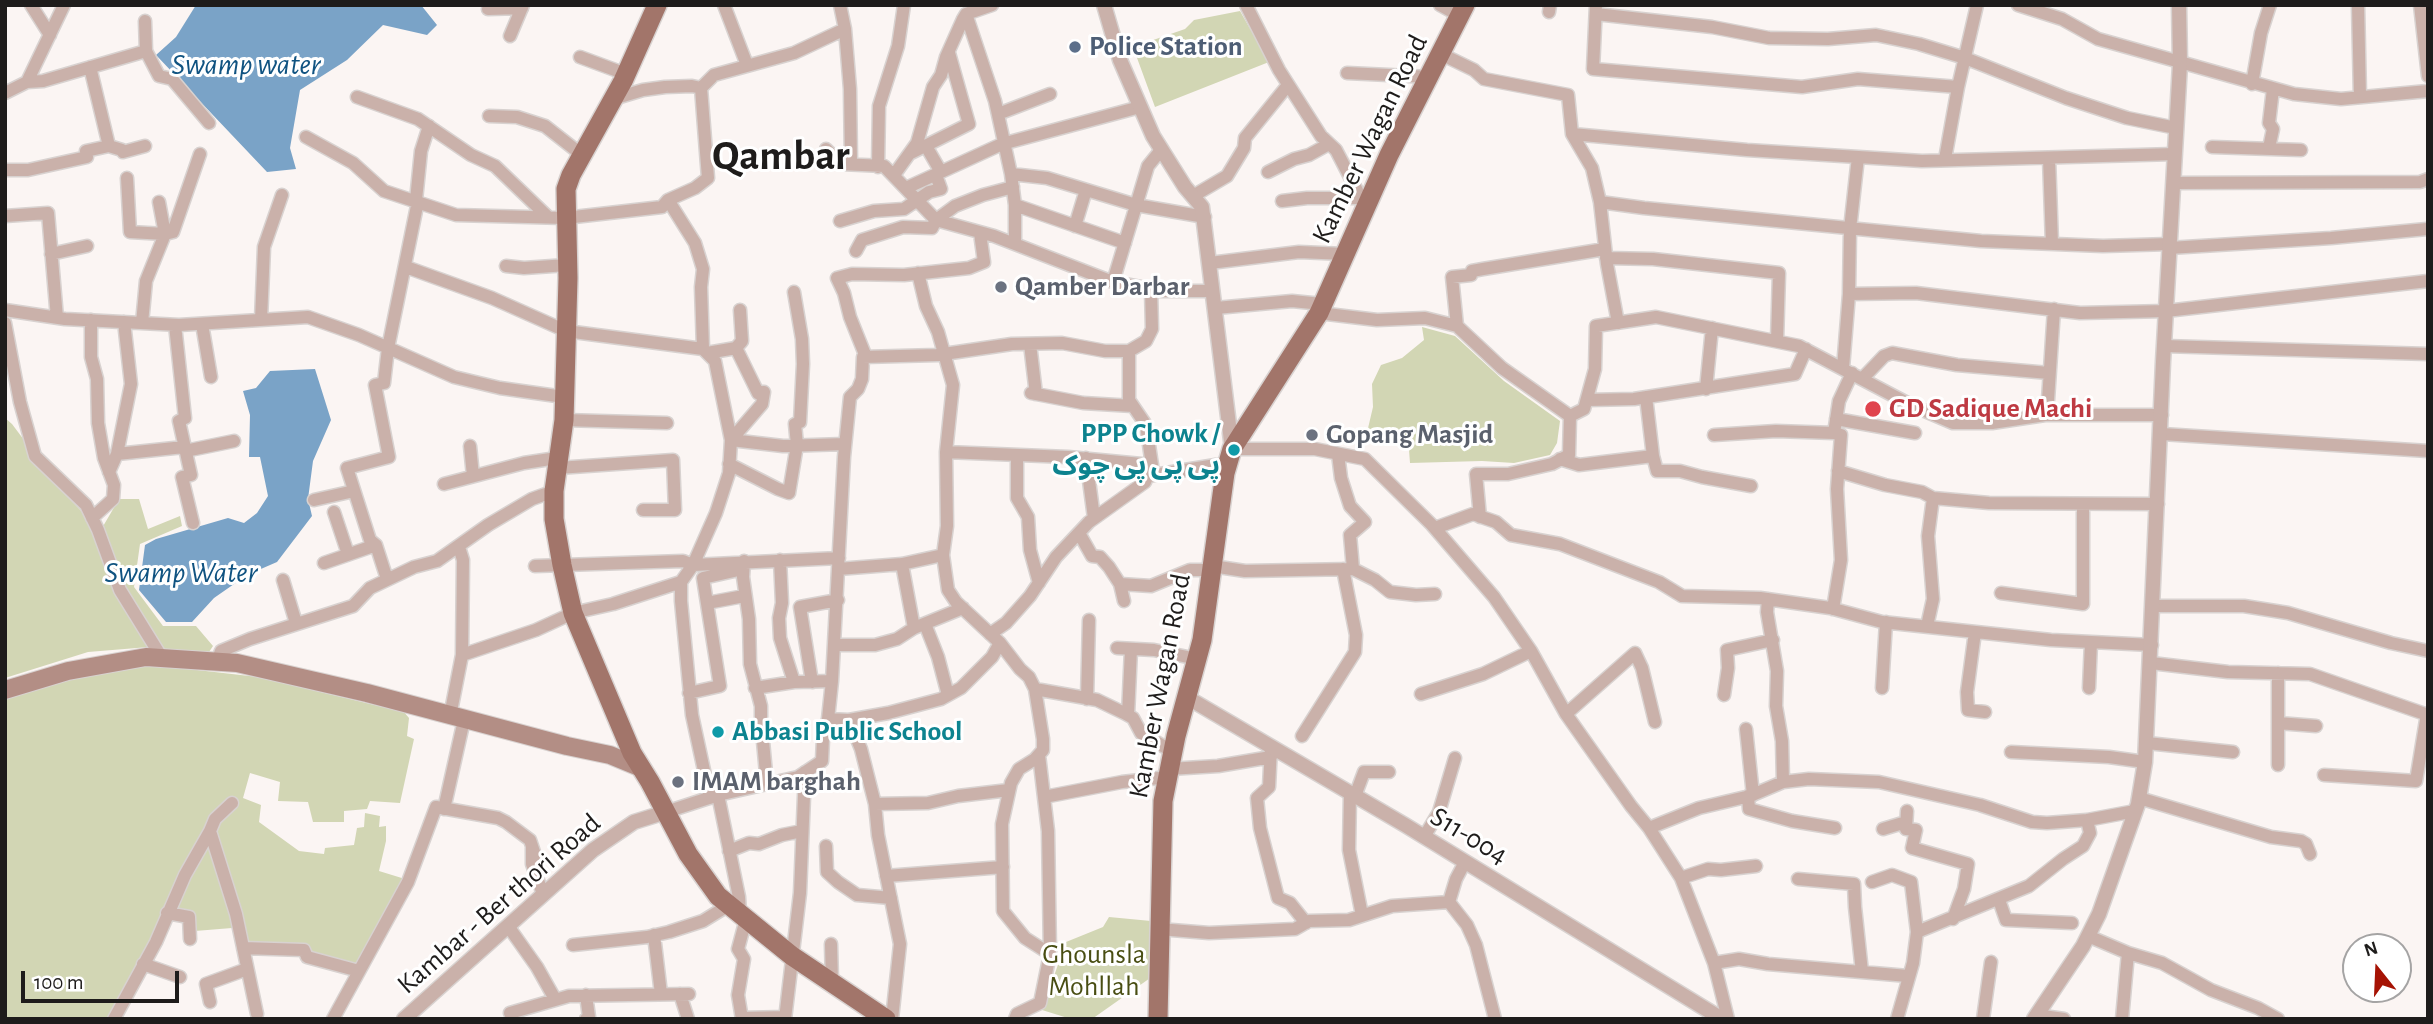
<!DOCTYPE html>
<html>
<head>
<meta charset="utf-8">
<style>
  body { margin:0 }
  #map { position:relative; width:2433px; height:1024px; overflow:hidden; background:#fbf5f3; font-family:"Alegreya Sans",sans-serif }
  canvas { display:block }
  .frame { position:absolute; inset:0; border:7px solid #1e1c1b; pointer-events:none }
  .north { position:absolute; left:2342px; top:933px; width:70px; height:70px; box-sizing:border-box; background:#fff; border:2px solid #a5a4a4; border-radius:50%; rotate:342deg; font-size:19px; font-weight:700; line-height:28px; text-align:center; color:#1e1c1b }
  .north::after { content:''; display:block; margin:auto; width:24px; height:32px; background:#a61304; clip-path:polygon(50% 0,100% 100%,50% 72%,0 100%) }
  .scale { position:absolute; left:21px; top:971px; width:158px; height:32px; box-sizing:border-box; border:4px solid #1e1c1b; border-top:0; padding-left:9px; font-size:21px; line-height:24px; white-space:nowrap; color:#1e1c1b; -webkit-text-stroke:5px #fff; paint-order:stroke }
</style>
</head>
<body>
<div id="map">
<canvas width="2433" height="1024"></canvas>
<div class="frame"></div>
<div class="north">N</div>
<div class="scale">100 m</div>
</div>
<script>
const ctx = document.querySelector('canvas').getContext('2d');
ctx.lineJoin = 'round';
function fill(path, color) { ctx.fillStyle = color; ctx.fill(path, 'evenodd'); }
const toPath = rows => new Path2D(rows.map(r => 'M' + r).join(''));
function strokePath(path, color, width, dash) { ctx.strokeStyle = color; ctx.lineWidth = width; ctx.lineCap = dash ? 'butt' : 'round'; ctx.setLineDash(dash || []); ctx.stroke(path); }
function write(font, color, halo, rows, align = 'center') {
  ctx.font = font + ' "Alegreya Sans","Noto Sans Arabic",sans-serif'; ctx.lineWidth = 6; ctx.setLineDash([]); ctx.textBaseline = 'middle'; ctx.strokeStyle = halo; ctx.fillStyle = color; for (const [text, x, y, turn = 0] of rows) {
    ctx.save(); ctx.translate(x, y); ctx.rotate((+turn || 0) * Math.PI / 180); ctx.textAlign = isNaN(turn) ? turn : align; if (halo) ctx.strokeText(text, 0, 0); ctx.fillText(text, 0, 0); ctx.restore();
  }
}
const green = toPath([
  [1240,11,1269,62,1155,107,1133,47,1185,29,1194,20],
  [1422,327,1455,336,1504,381,1560,421,1557,443,1550,455,1514,463,1482,461,1410,463,1408,437,1365,441,1373,407,1372,384,1381,365,1402,358,1424,340],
  [5,418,12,424,27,444,32,459,86,516,149,647,88,652,5,678],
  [119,499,139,499,148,529,180,516,182,526,140,544,134,587,163,626,196,626,213,646,197,670,258,677,404,712,409,718,407,736,414,739,400,803,370,801,367,809,344,811,344,822,313,822,308,802,278,801,280,782,250,773,243,798,261,805,259,822,299,851,324,854,325,848,354,845,357,828,364,827,365,813,380,816,379,827,386,826,386,841,379,871,405,879,355,966,310,955,239,946,232,928,195,931,190,912,164,909,151,940,110,1019,5,1019,5,694,164,653,127,593,102,528],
  [1109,917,1151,921,1153,976,1092,1019,1071,1019,1042,1010,1066,942,1103,927]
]);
const water = toPath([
  [196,5,421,5,437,25,427,35,383,25,347,60,300,90,290,148,296,169,267,172,156,55,176,37],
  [315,369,331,420,313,461,308,499,312,516,277,562,247,575,214,598,192,622,166,622,139,590,145,545,156,539,228,518,244,523,257,513,268,496,260,457,249,457,250,415,243,391,256,388,270,371]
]);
const minor = toPath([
  [31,5,50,35],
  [724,5,747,65],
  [840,5,845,29,850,89,851,163],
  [1246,5,1279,70,1321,136,1336,150,1365,206],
  [1440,5,1460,16],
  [1596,5,1593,69,1802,87,1858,79,1958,87],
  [2018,5,2062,19,2098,39,2294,94,2341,99,2428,91],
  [2358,5,2360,97],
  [2420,5,2428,76],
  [488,9,522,8],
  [1549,12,1550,5],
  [966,14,995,101,1011,174,1015,205,1015,244],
  [1596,14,1712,27,1769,38,1828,39,1876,35,1919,44,1965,58,2066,98,2127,118,2176,128],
  [145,21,146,51,159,76,172,79,209,123],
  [510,36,523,5],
  [1441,54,1474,70,1484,79,1568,95,1572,134,1592,168,1600,202,1607,264,1618,323],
  [580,57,626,74],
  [90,67,109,146],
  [1347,73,1430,77],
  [27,82,43,81,146,51],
  [2252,84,2261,33,2270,5],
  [5,93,27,82,64,5],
  [357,97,418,119,471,155,495,166,548,217],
  [613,99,643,90,665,87,692,86,701,88],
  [998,114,1050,94],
  [489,116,517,117,545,126,582,155],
  [1572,134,1747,150,1922,161,2175,154],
  [306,137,353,163,384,191,456,215,565,218,662,207,668,200,695,188,708,178,701,88,714,75,794,53,845,29],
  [926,146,941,172],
  [2212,147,2301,150],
  [2269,148,2273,129,2269,123,2273,89],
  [826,149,841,164,884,166,936,220,994,236,1113,282,1162,291,1213,291],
  [911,153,969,124,949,53],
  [2049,158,2052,244],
  [1945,159,1958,87,1977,5],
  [878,167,879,106,898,46,904,5],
  [5,170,28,170,87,157,86,151,109,146,122,150,123,152,145,146],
  [1268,172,1294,159,1309,155,1329,144],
  [1011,174,1047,178,1136,205,1205,217],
  [894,175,917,143,933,87,941,75,946,57,963,19,966,14,992,5],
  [127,178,130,232,165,234,173,232,200,154],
  [2173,183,2420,182,2428,179],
  [906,188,1002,144,1140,107],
  [1193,196,1227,176,1244,148,1245,138,1288,85],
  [416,200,421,151,429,126],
  [1282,201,1307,198,1362,198],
  [1600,202,1644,208,1981,241,2103,246,2170,244],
  [1015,205,1125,243],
  [5,216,48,213,57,318],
  [840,221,874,211,904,209,929,192,941,189,936,175],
  [1075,226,1086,190],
  [2169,248,2331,238,2427,229],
  [856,251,862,240,903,227,932,228,936,220,955,206,983,195,1013,187],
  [51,254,87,246],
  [1606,258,1653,259,1779,273,1777,341],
  [1210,263,1299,252,1345,254],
  [506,266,524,268,567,265],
  [406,267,492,298,566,331,703,349],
  [918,273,926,306,938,332,953,385,946,452,947,526,943,555,948,590,956,602,1000,643,1020,669,1029,677,1035,689,1043,739,1043,750,1035,759,1019,769,1011,783,1002,824,1003,911,1025,938,1050,954],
  [1113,282,1148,166,1161,150],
  [1849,294,1916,293,2080,313,2166,311,2428,281],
  [1216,308,1292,301,1322,304],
  [5,310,65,319,179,325,308,317,359,335,454,377,500,388,564,397],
  [1319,313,1377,320,1425,318,1457,326,1502,368,1570,416,1569,455,1552,464,1508,474,1476,474,1480,517],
  [91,320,91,357,97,379,98,423,104,458,114,485,113,499,92,518],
  [261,320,264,247,282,195],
  [5,323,20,402,35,456,86,505,98,530,120,590,162,658],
  [142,323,146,281,165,234,159,202],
  [202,324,211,377],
  [175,325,185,418,179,421,191,475,182,477,193,523],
  [1457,326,1452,277,1471,275,1472,271,1483,269,1605,249],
  [1030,344,1036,394],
  [2164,346,2428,354],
  [736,348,758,393,764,392,762,404,731,440,783,446,845,444],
  [707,353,736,348,742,341,740,310],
  [866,357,850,317,844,293,837,278,852,274,904,275,969,268,984,262,980,233],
  [1843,368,1849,294,1850,229,1858,157],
  [1862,379,1884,356,1892,353,1957,365,2049,373],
  [1706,389,1712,328],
  [1031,393,1083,403,1133,406],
  [1646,397,1653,456],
  [1587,400,1634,399,1795,374,1806,349],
  [2047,415,2054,309],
  [1570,416,1584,409,1595,369,1596,326,1656,317,1799,346,1911,405,1953,423,1992,423,2045,415,2162,415],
  [1836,419,1915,433],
  [564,420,667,423],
  [2162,434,2428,451],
  [1714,435,1776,431,1834,433],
  [470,446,473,476],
  [1232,449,1315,449,1365,459,1432,525,1494,597,1531,651,1566,714,1631,806,1649,828,1681,878,1714,963,1728,1019],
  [185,451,234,441],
  [946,452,1068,457,1152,465],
  [117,454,184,447],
  [1338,454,1341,478,1350,506,1365,522,1350,535,1353,569],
  [1017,456,1017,498,1028,517,1030,550,1039,583],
  [1086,458,1094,518],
  [1560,459,1579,465,1653,456,1657,471,1680,471,1702,477,1751,486],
  [729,464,778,489,789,493,797,445,795,424,800,422,803,364,802,339,794,292],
  [558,468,673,460,675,510,643,510],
  [1838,471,1885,485,1922,492,1933,498],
  [109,472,117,454,131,384,124,322],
  [1148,476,1228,463],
  [444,484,524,463,557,458],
  [314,500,354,491],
  [334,512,348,554],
  [1435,528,1473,514,1496,522,1511,535,1560,544,1659,582,1682,596,1760,598,1830,608,1882,622,2051,640,2152,645],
  [1079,533,1092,556,1100,557,1109,567,1120,584,1124,601],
  [780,560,782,603,779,618,780,638,794,682],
  [744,561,743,577,749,619,750,664,761,706,761,720,767,784],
  [324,563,376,545],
  [902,564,914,628],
  [535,566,683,561,693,565,839,558],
  [1212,566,1245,571,1353,569,1375,580,1390,592,1416,595,1435,594],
  [838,569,902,564,943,555],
  [387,579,376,545,370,540,347,468,389,457,375,385,384,383,388,348,418,201],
  [283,580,296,623],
  [681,582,681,601,692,715,710,798],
  [1120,584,1151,586,1190,570,1211,570],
  [2001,593,2083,604,2083,504],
  [1768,599,1767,612,1777,671,1776,706,1782,741,1783,782],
  [707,603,744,596],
  [2154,606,2244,606,2288,613,2391,643,2428,651],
  [1833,609,1841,560,1837,489,1841,435,1834,433,1839,401,1852,373],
  [925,624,938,657,948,695],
  [1927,626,1933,599,1928,536,1933,498,1989,503,2158,504],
  [1975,632,1967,692,1968,710,1985,712],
  [990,634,1006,623,1030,596,1056,557,1089,522,1145,482,1152,465,1146,425,1129,400,1129,351],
  [835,645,875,645,897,639,914,628,963,608],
  [1117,648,1154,650,1197,659],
  [462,655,536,630,573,613,613,604,681,582,693,565,716,513,729,473,731,440,715,361,703,349,701,287,703,269,695,243,668,200],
  [217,662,221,651,250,639,353,606,370,588,414,567,437,561,488,525,532,499,554,491],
  [2151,663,2228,672,2310,674,2428,715],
  [2278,673,2278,765],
  [812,682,800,607,838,600],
  [755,688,794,682,832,681],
  [1882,688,1886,622],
  [2089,688,2091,642],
  [1035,689,1097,700,1124,713,1133,718,1141,733,1173,752],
  [689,693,720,686,703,578,743,569],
  [1421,694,1483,674,1531,651],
  [1724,695,1728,668,1727,650,1773,640],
  [1087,699,1089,620],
  [1566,714,1635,653,1642,668,1655,722],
  [1128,715,1131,649],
  [450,716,462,655,463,560,459,547],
  [828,719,849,720,888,713,941,699,961,688,992,657,1000,643],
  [849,720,861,749,875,804,878,835,900,944,892,1019],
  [2278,723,2316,726],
  [1746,729,1753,795],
  [1302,736,1355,652,1356,635,1343,569],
  [2147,743,2233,752],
  [1271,747,1269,787,1257,798,1260,828,1278,898,1290,903,1306,923],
  [2011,752,2109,757,2145,762],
  [1169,769,1218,766,1271,757],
  [2324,775,2416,781,2427,714],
  [1350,793,1349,850,1362,915],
  [718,795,739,897,740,914],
  [1355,796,1364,772,1389,772],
  [1748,796,1749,809,1792,821,1835,828],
  [1044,797,1122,782,1168,777],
  [2139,798,2271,837,2301,841,2306,844,2310,854],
  [232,803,215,819,210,831,236,914,257,1014],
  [875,804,928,803,958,796,1009,790],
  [444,809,464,720],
  [1907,811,1906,829,1916,830,1912,848,1968,864,1964,889,1953,919],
  [666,812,718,795,798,777,822,761,823,738,828,719,832,681,844,457,850,397,858,389,862,379,863,357,937,355,1012,344,1062,343,1105,351,1129,351,1146,341,1152,329,1151,289],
  [1649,828,1699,808,1750,796,1783,782,1809,779,1879,782,1980,805,2032,822,2047,823,2087,820,2135,811],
  [1883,829,1906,822],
  [1424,837,1439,812,1455,758],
  [826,846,827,872,838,882,857,895,891,898],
  [532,848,532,864,543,894],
  [729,851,749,843,759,844,782,835,802,831],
  [886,876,1003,867],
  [1681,878,1708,869,1721,870,1756,866],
  [1798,879,1854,884,1855,907,1862,972],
  [1872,882,1892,875,1911,882,1917,932,1913,963,1897,1019],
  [1999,900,2006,920,2072,923],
  [1449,902,1467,925,1476,945,1495,1019],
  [1449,902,1456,879,1465,862],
  [167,913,189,917,190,939],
  [508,926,537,967,555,999],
  [1159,929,1209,933,1295,929,1309,921,1349,920,1392,906,1449,902],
  [1917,932,2029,886,2063,859,2083,846,2090,833,2087,820],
  [654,935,661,994],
  [2088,936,2128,953,2162,963,2211,990,2258,1008,2278,1019],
  [831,944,832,982],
  [573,945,647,937,669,932,703,921,729,905],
  [243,948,304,950,307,957,359,971],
  [1714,963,1739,959,1768,964,1908,976],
  [143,964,180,977],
  [680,994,688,1019],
  [210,1002,206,984,247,969],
  [510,1013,569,996,689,994],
  [2036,1015,2064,1019],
  [742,1018,785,1017],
  [114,1019,156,942,185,875,210,831],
  [333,1019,408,882,436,807,498,818,506,822,530,840,535,855],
  [586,1019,589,1017,586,995],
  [742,1019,738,995,744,959,738,949,746,919],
  [785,1019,800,893,805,772],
  [1015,1019,1017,1014,1040,1003,1050,954,1048,831,1039,755],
  [1983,1019,1991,962],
  [2122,1019,2128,953]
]);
const tertiary = toPath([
  [1104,5,1120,60,1153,136,1185,187,1202,207,1232,449],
  [1188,698,1405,825,1722,1019],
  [404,1019,593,850,634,822,666,812],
  [2034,1019,2083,946,2099,914,2138,804,2145,762,2163,362,2180,64,2179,5]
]);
const secondary = toPath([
  [5,690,68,671,146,657,237,663,367,693,567,746,610,755,639,767]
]);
const primary = toPath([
  [657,5,623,81,571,175,566,189,568,278,564,420,554,491,554,519,562,565,573,613,632,753,650,782,688,854,718,896,792,956,886,1019],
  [1158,1019,1163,801,1176,736,1202,640,1225,473,1232,449,1319,313,1389,155,1465,5]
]);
const markers = [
  [1075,47,7,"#5c6f8a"],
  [1001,287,7,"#6b7280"],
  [1873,409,9,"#e0444e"],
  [1312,435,7,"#6b7280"],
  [1234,450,7,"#0f9aa8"],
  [718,732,7,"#0f9aa8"],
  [678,782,7,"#6b7280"]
];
const serviceNames = [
  ["Police Station",1089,47]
];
const streetNames = [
  ["Kamber Wagan Road",1370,139,-64],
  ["Kamber Wagan Road",1160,686,-79],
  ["S11-004",1469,836,31],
  ["Kambar - Ber thori Road",499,904,-41]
];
const worshipNames = [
  ["Qamber Darbar",1015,287],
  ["Gopang Masjid",1326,435],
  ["IMAM barghah",692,782]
];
const healthNames = [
  ["GD Sadique Machi",1889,409]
];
const cultureNames = [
  ["PPP Chowk /",1220,434],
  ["پی پی پی چوک",1220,466],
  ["Abbasi Public School",732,732,"left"]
];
const parkNames = [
  ["Ghounsla",1094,955],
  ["Mohllah",1094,987]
];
const waterNames = [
  ["Swamp water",246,65],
  ["Swamp Water",181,573]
];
const townNames = [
  ["Qambar",781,156]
];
fill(green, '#d2d6b4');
fill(water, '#7aa3c7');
strokePath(minor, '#d8d2d0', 15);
strokePath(tertiary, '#d8d2d0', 17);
strokePath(secondary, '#d8d2d0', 20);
strokePath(primary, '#d8d2d0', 22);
strokePath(minor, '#cab1aa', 12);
strokePath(tertiary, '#cab1aa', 14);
strokePath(secondary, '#b38e85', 18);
strokePath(primary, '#a2756a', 19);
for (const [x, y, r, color] of markers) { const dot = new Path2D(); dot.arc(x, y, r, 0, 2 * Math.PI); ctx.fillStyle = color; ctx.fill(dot); strokePath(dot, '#fff', 2.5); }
write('bold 28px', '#4e5e75', '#fff', serviceNames, 'left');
write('28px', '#1e1c1b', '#fff', streetNames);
write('bold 28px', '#5b616d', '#fff', worshipNames, 'left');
write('bold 28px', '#be3a42', '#fff', healthNames, 'left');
write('bold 28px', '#0d838f', '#fff', cultureNames, 'right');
write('28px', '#494e13', '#fff', parkNames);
write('italic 30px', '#105381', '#fff', waterNames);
write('bold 42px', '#1e1c1b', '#fff', townNames);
</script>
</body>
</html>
